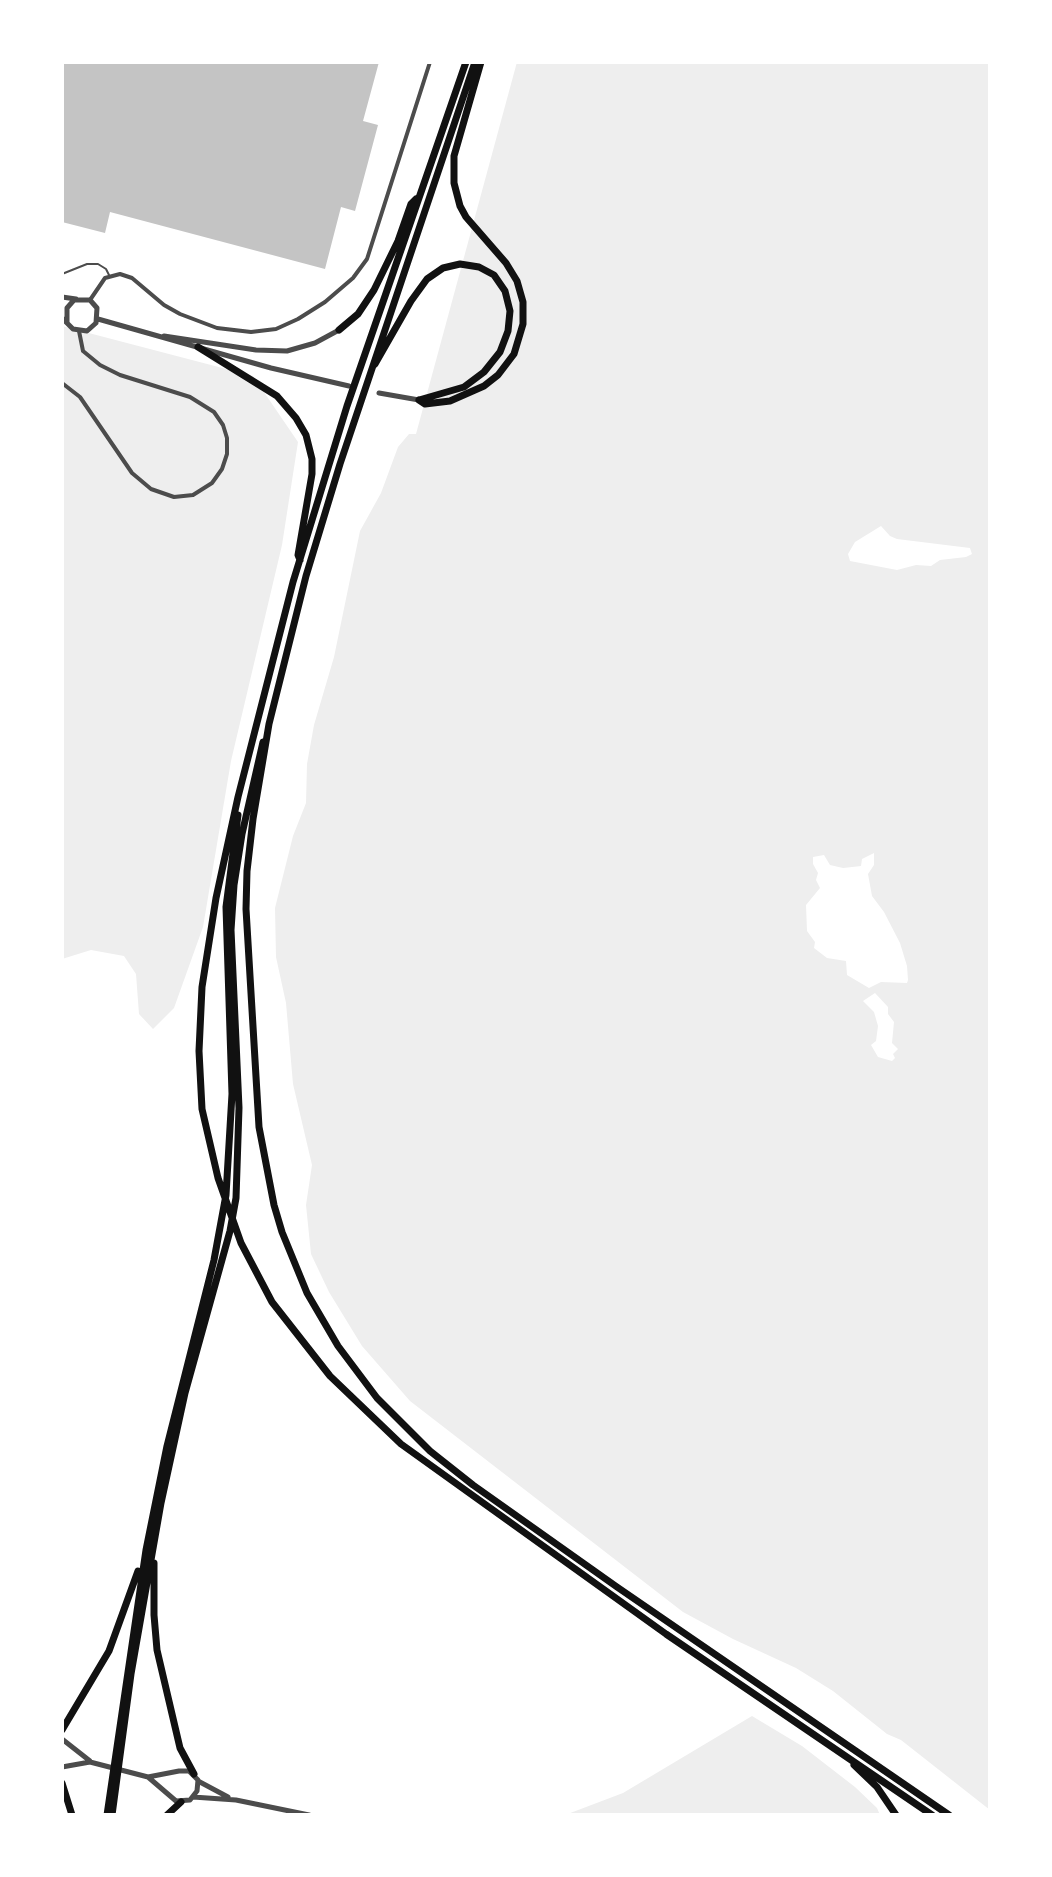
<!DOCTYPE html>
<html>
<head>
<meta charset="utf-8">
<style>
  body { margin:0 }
  #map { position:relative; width:1052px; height:1877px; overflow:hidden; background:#fff; font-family:"Nunito Sans",sans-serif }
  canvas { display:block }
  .frame { position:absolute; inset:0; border:64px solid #fff; pointer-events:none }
</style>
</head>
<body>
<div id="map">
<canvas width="1052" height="1877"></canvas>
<div class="frame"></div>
</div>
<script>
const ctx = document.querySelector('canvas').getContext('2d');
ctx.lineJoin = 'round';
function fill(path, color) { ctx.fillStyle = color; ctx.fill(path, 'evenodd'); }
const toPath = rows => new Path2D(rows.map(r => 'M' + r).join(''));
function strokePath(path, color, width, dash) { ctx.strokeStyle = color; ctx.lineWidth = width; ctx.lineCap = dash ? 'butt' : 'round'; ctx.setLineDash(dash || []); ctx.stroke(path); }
const green = toPath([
  [517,62,990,62,990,1810,901,1740,887,1734,833,1691,796,1668,733,1639,683,1612,410,1401,362,1346,329,1292,311,1254,306,1205,312,1165,293,1084,286,1003,276,957,275,908,293,836,306,803,307,764,314,725,334,657,360,531,381,493,398,447,409,434,416,434],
  [881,526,890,536,897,539,970,548,972,554,966,557,940,560,931,566,916,565,897,570,850,561,848,554,855,542],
  [874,853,874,865,868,874,872,896,884,912,900,943,907,966,908,980,907,983,881,982,869,988,847,975,846,961,827,958,814,948,815,942,807,931,806,905,820,888,816,880,818,873,813,864,813,857,824,855,830,865,843,868,861,866,862,859],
  [875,993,888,1007,888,1014,894,1022,892,1043,898,1049,893,1054,895,1058,892,1061,878,1057,871,1045,876,1041,878,1026,874,1012,863,1001],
  [62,326,253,376,298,442,282,545,231,761,203,927,174,1008,153,1029,139,1014,136,974,124,956,91,950,62,959],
  [752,1716,802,1746,855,1787,877,1808,880,1815,565,1815,623,1793]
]);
const building = toPath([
  [62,62,379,62,363,121,378,125,355,211,341,207,325,269,110,212,105,233,62,222]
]);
const service = toPath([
  [62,274,87,264,98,264,106,269,109,275]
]);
const minor = toPath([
  [90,300,105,278,120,274,132,278,164,305,180,314,217,328,251,332,276,329,298,319,325,302,353,278,367,259,430,62],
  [62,383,80,397,132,473,151,489,174,497,193,495,212,483,222,469,227,454,227,438,223,425,214,412,190,397,120,375,100,365,83,351,79,331]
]);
const tertiary = toPath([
  [62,297,76,299],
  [62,318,73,329,87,331,96,323,97,308,90,300,74,300,67,308,67,322],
  [98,319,271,368,349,386],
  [164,336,256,350,287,351,315,343,339,330],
  [379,393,419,400],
  [62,1739,90,1761],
  [62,1767,90,1762,148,1777,176,1801,190,1800,197,1791,198,1780,189,1771,179,1771,148,1777],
  [198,1781,228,1797],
  [193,1797,236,1800,309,1815]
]);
const trunk = toPath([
  [466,62,347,406,293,582,238,797,216,898,202,987,199,1051,202,1109,218,1178,241,1243,272,1302,330,1376,401,1444,666,1634,932,1815],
  [475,62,340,464,306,576,269,724,253,819,247,871,246,909,259,1127,274,1205,282,1232,307,1293,338,1346,377,1398,430,1451,473,1485,617,1587,949,1815],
  [339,330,358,314,374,290,398,241,411,204,416,199],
  [198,347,277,396,296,418,306,435,312,459,312,474,298,555,300,560],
  [375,364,411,301,427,279,443,268,460,264,479,267,494,275,505,291,510,311,508,331,500,352,484,372,464,387,419,400],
  [419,400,425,404,450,401,484,386,498,375,514,354,523,324,523,302,517,281,506,263,466,217,460,206,454,183,454,156,481,62],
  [154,1563,154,1615,157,1650,180,1748,194,1774],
  [62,1730,109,1651,138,1571],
  [854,1765,877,1787,896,1815],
  [62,1783,72,1815],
  [107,1815,146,1550,167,1446,214,1260,226,1195,232,1094,226,907,238,815],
  [112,1815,131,1674,161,1503,185,1393,230,1231,236,1198,239,1108,231,930,234,885,242,834,263,742],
  [167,1815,181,1802]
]);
fill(green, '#eee');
fill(building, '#c4c4c4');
strokePath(service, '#4c4c4c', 2);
strokePath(minor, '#4c4c4c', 4);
strokePath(tertiary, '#4c4c4c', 5);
strokePath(trunk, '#111', 7);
</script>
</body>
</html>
